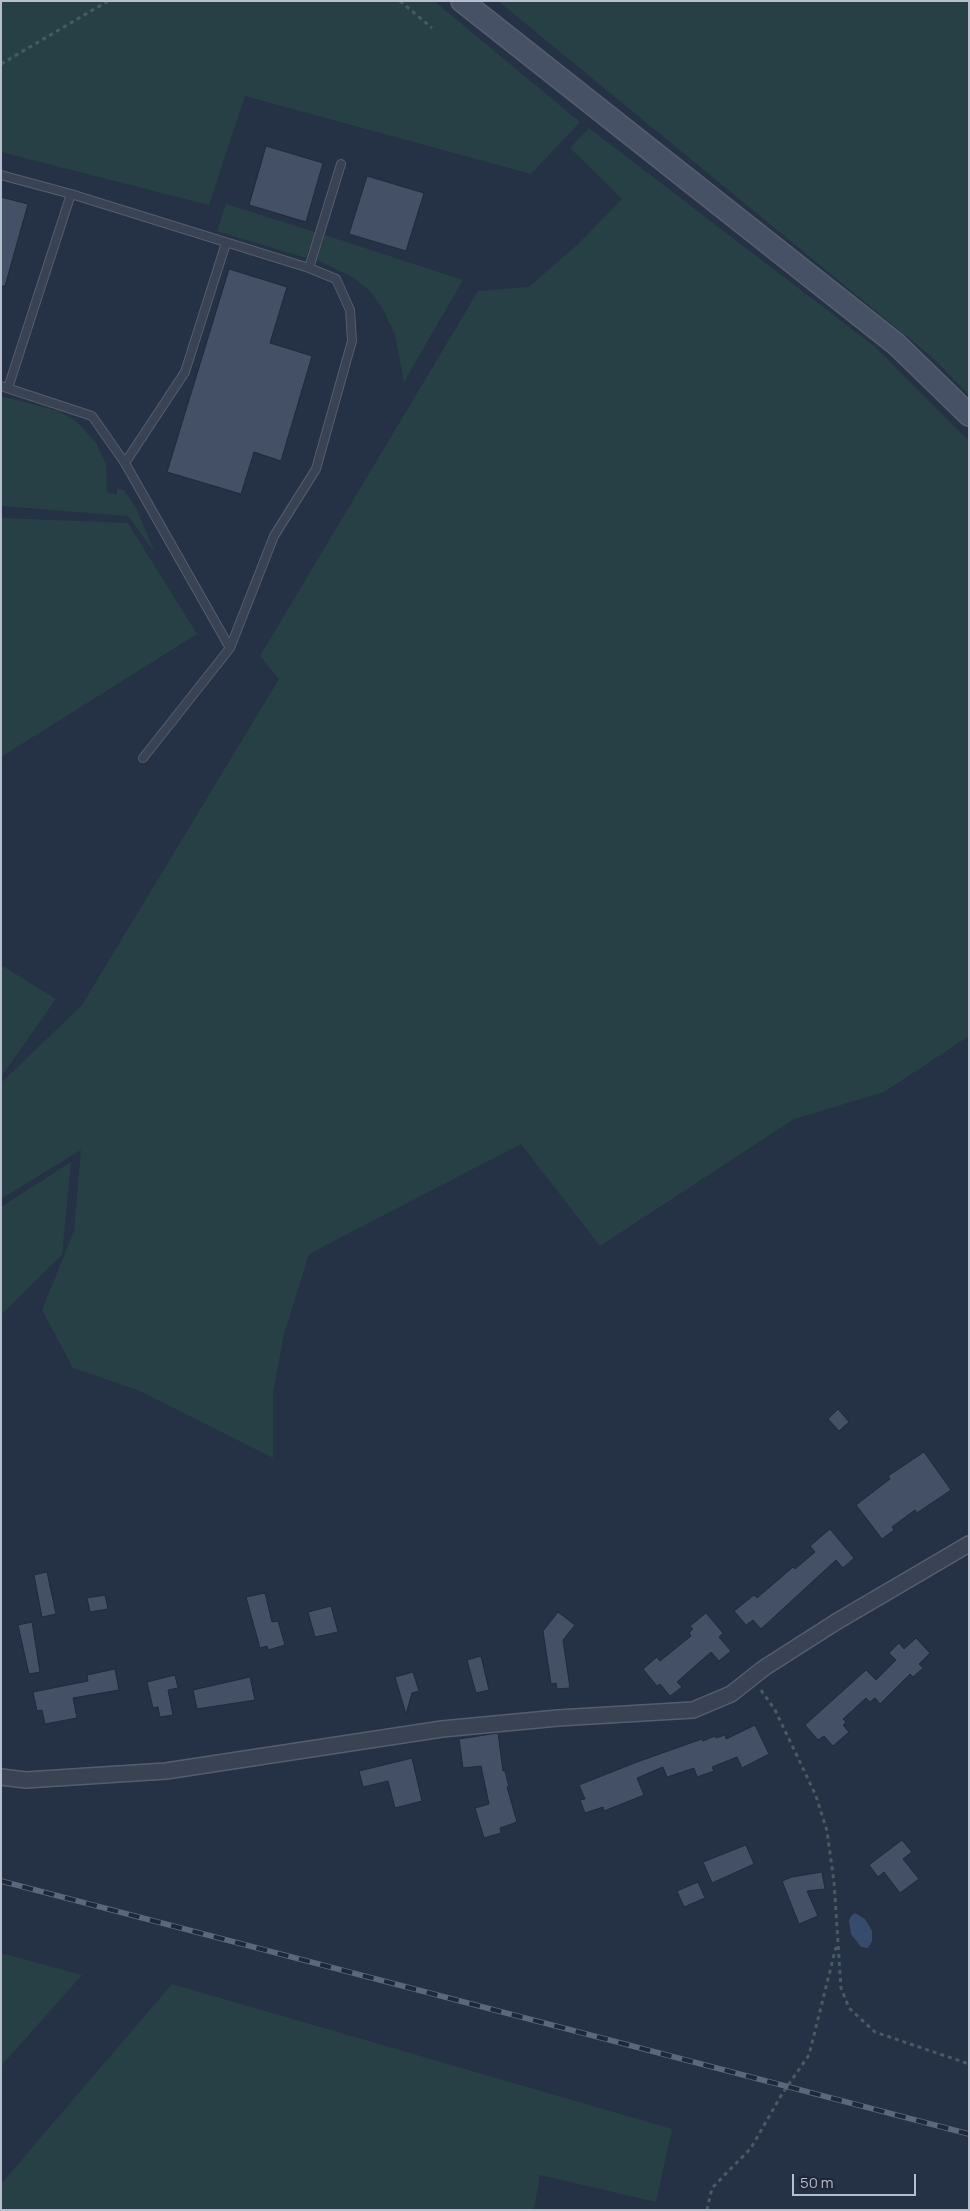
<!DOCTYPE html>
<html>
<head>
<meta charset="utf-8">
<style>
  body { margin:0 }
  #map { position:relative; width:970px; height:2211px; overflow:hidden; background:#253144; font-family:Manrope,sans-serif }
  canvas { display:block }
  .frame { position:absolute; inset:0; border:2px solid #b7becd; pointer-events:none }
  .scale { position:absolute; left:792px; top:2174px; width:124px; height:22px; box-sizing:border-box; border:2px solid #b7becd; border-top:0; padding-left:6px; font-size:15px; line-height:18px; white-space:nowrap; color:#b7becd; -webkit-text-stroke:4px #1e2839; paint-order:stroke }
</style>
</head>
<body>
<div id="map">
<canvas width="970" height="2211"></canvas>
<div class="frame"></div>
<div class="scale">50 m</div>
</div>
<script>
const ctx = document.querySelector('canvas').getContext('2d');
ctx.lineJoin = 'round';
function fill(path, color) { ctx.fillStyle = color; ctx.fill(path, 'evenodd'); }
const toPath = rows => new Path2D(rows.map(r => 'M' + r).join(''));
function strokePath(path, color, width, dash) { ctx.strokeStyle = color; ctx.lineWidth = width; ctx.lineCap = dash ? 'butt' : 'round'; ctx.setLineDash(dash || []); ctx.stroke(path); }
const green = toPath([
  [1,1,434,1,580,122,531,174,245,96,209,205,1,152],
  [498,1,969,1,969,395,933,358],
  [589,128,874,346,969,441,969,1036,884,1092,794,1119,600,1246,521,1144,309,1254,284,1334,273,1393,273,1458,140,1391,73,1368,42,1310,74,1231,81,1150,1,1199,1,1083,82,1005,279,679,260,656,478,291,529,287,578,244,622,199,570,148],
  [226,204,315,232,306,258,217,231],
  [325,235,463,280,404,382,395,335,383,309,370,291,353,277,317,260],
  [1,396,58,411,77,422,96,443,106,464,107,493,117,494,117,488,124,490,136,508,155,553,128,516,1,506],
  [1,518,128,523,197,634,1,757],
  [1,965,56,999,1,1077],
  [71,1162,62,1255,1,1315,1,1207],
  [1,1953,82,1975,1,2066],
  [172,1984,672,2129,656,2202,540,2175,534,2210,1,2210,1,2184]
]);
const water = toPath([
  [855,1913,865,1919,872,1931,872,1941,868,1948,861,1947,851,1934,849,1921,851,1916]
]);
const building = toPath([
  [266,146,323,163,306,222,249,205,266,146],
  [367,176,424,193,406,251,349,234,367,176],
  [1,197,28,204,5,286,1,286,1,197],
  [229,269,287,287,270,343,312,356,281,461,254,452,241,494,167,472,229,269],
  [838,1409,849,1422,839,1431,828,1419,838,1409],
  [924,1452,951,1490,917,1513,915,1510,892,1527,894,1530,882,1539,856,1505,890,1479,888,1476,924,1452],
  [830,1529,854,1558,843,1568,836,1560,761,1629,753,1620,746,1625,734,1611,754,1595,757,1598,793,1567,795,1569,815,1552,810,1546,830,1529],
  [47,1572,56,1614,42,1617,34,1575,47,1572],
  [265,1593,272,1622,278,1621,285,1645,268,1650,267,1646,260,1648,246,1597,265,1593],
  [105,1595,108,1609,90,1612,87,1598,105,1595],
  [331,1606,338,1632,315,1637,308,1612,331,1606],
  [558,1612,575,1625,563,1640,570,1688,557,1689,556,1683,551,1684,543,1631,558,1612],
  [706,1613,723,1633,719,1637,731,1651,719,1661,711,1652,677,1682,682,1687,670,1696,660,1684,657,1686,643,1669,657,1657,660,1661,691,1636,689,1633,693,1629,690,1626,706,1613],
  [32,1622,40,1672,29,1674,18,1625,32,1622],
  [916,1638,930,1653,919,1664,923,1668,913,1677,910,1674,880,1704,875,1698,870,1702,866,1698,843,1719,846,1722,843,1725,849,1732,833,1746,824,1736,818,1740,805,1725,866,1670,876,1680,896,1660,889,1653,899,1643,904,1649,916,1638],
  [481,1656,489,1690,476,1693,467,1660,481,1656],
  [115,1669,119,1690,73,1698,77,1718,45,1724,42,1710,37,1711,33,1692,88,1681,87,1675,115,1669],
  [413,1672,419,1691,412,1693,406,1714,395,1677,413,1672],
  [175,1675,178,1688,168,1690,173,1715,160,1717,158,1707,153,1708,147,1682,175,1675],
  [250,1677,255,1700,197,1709,193,1690,250,1677],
  [755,1725,769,1754,742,1768,737,1757,712,1767,714,1771,697,1777,694,1768,667,1777,663,1767,637,1778,644,1795,604,1811,603,1807,585,1813,580,1800,585,1799,579,1785,637,1762,702,1739,703,1741,715,1736,716,1738,725,1735,726,1739,755,1725],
  [498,1733,503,1771,505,1771,509,1787,507,1787,517,1822,500,1828,501,1833,484,1838,475,1808,489,1804,481,1766,463,1768,459,1739,498,1733],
  [412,1758,422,1801,395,1808,388,1781,363,1787,359,1771,412,1758],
  [902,1840,912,1852,903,1859,919,1879,900,1893,884,1872,878,1877,869,1865,902,1840],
  [746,1845,754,1864,712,1883,703,1862,746,1845],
  [822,1872,825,1889,807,1891,818,1916,799,1924,782,1881,792,1877,822,1872],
  [698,1882,705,1898,684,1907,677,1891,698,1882]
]);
const path = toPath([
  [400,1,432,28],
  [1,64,108,1],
  [761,1690,775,1710,801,1764,816,1796,827,1831,834,1882,841,1988,849,2008,875,2032,969,2064],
  [707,2210,712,2188,751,2148,782,2094,809,2055,836,1947]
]);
const lane = toPath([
  [1,175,71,194],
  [309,268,341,164],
  [1,386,92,416,125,463,230,648,143,758],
  [8,388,71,194,309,268,336,279,350,310,352,341,316,469,274,536,230,648],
  [125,463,185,372,226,243]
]);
const street = toPath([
  [1,1777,26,1780,166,1771,442,1729,558,1718,693,1710,731,1694,764,1668,836,1622,969,1544]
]);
const secondary = toPath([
  [462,1,896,344,969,415]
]);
const rail = toPath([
  [1,1881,969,2134]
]);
fill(green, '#274045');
fill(water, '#374b6c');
fill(building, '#435066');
strokePath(building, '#202a3b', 1);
strokePath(lane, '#555e6d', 10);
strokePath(street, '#555e6d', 18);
strokePath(secondary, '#555e6d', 24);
strokePath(path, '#455d61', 3, [4, 4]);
strokePath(lane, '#394353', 8);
strokePath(street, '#394353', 15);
strokePath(secondary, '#475166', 21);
strokePath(rail, '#5b677a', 5.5);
strokePath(rail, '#1e2839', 4, [11]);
</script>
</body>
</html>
